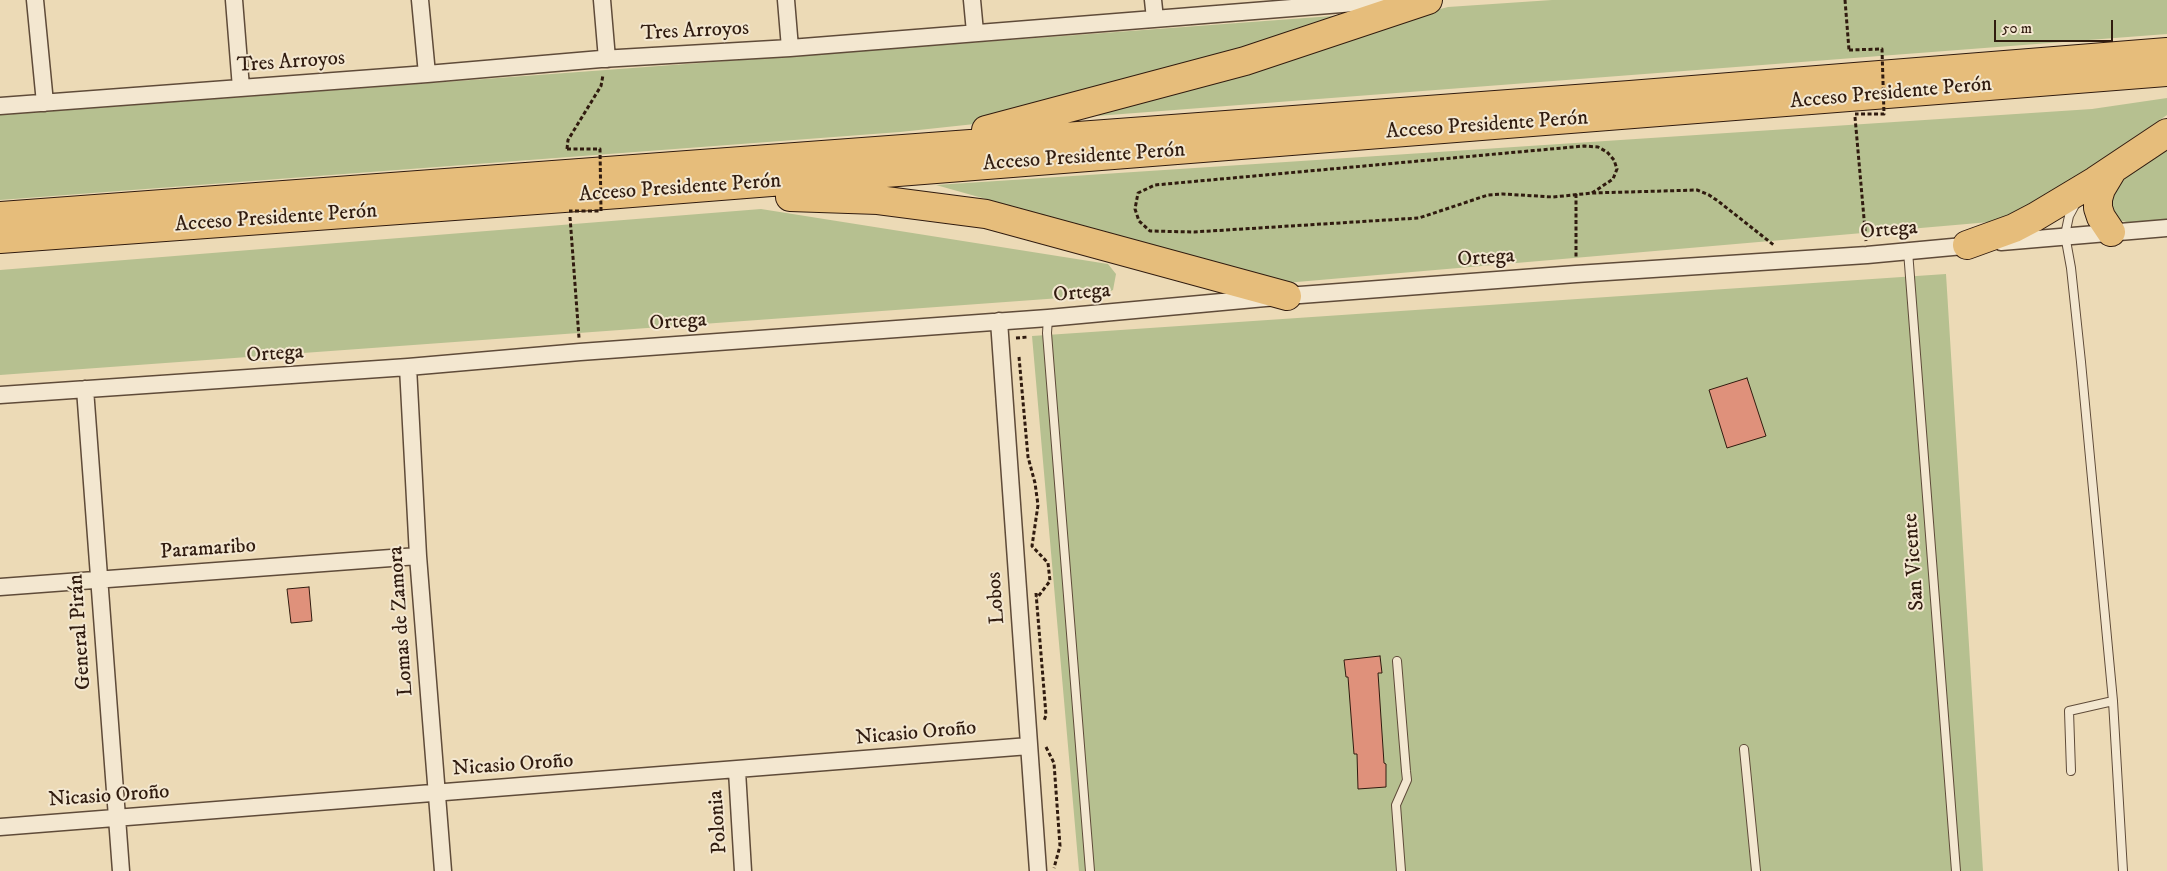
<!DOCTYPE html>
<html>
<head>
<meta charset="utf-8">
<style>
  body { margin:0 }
  #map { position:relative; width:2167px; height:871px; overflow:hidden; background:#ecdab6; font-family:"IM FELL DW Pica",serif }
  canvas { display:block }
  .scale { position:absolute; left:1994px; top:20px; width:119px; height:22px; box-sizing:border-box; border:2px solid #301b0f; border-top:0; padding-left:6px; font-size:15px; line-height:18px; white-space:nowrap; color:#301b0f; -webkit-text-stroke:4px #f3e7d0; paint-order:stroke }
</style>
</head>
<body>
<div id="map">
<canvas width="2167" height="871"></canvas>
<div class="scale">50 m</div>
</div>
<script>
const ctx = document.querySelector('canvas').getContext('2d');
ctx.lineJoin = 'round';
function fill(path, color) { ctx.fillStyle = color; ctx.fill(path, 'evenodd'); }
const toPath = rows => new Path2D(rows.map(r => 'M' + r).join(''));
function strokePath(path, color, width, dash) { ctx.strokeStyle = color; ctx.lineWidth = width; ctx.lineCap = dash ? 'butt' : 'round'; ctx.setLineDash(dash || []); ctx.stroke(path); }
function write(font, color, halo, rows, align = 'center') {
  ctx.font = font + ' "IM FELL DW Pica",serif'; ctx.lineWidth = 4; ctx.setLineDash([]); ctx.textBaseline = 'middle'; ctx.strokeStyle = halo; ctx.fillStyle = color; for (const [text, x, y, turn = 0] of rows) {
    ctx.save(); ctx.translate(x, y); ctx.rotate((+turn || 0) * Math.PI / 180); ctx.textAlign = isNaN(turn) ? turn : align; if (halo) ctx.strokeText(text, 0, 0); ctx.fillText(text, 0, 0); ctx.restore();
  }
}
const green = toPath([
  [1552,0,2167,0,2167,34,1096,116,1413,16,1448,7],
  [1359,14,984,123,900,132,0,200,0,115],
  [2167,98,2167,115,2013,220,1285,283,936,185,2092,109],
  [2167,148,2167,220,2130,223,2115,219,2110,212,2111,185],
  [761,209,1108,264,1116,274,1113,290,1102,295,0,375,0,270],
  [1946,274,1983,871,1079,871,1032,336]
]);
const building = toPath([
  [1747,378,1766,436,1727,448,1709,390,1747,378],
  [309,587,312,621,291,623,287,589,309,587],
  [1380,656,1382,673,1378,673,1384,763,1386,764,1386,787,1358,789,1357,754,1354,754,1348,677,1346,677,1344,660,1380,656]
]);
const path = toPath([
  [1845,0,1849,50],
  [1855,117,1866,241],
  [567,149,568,140,601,86,603,75],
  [1592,193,1613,179,1617,169,1614,160,1607,152,1598,147,1584,146,1155,185,1138,193,1135,209,1139,221,1150,231,1194,232,1419,218,1488,195,1503,194,1553,197,1592,193,1697,190,1709,195,1718,201,1775,246],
  [1576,194,1576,259],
  [570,217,579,338],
  [1016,338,1028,337],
  [1019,357,1028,457,1035,483,1038,505,1032,546,1048,563,1050,581,1037,598],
  [1036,593,1046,715,1044,721],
  [1046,747,1054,763,1060,846,1054,868]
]);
const lane = toPath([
  [2076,203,2069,216,2065,235,2071,268,2081,362,2113,701,2123,871],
  [1908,251,1956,871],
  [1048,318,1047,333,1090,871],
  [1397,661,1406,771,1407,780,1396,805,1401,871],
  [1744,749,1756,871],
  [2071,771,2069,711,2113,701]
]);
const street = toPath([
  [35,0,45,103],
  [234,0,241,88],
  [420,0,427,74],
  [602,0,607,59],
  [786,0,790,48],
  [972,0,975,32],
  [1153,0,1155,19],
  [0,106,427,74,601,59,790,48,1392,0],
  [2001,242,2167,228],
  [999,321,1038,871],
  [408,367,418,556,443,871],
  [85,389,121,871],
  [0,395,408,367,580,352,1048,318,1287,296,1576,274,1867,255,1974,245],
  [0,587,418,556],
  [737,771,743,871],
  [0,827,1029,746]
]);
const highway = toPath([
  [986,130,1245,61,1428,0],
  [790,197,878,200,986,214,1287,296],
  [0,216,1630,95,2167,52],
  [2111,232,2101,217,2098,208,2098,199,2101,189,2113,169],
  [0,239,619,194,2167,72],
  [1967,245,2014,228,2035,217,2095,181,2167,133]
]);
const pathBridge = toPath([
  [1849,50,1882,49,1884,114,1855,114],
  [567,149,600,149,601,211,569,211]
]);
const streetNames = [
  ["Tres Arroyos",695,32,-3],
  ["Tres Arroyos",291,63,-4],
  ["Acceso Presidente Perón",1891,94,-5],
  ["Acceso Presidente Perón",1487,126,-4],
  ["Acceso Presidente Perón",1084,158,-4],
  ["Acceso Presidente Perón",680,189,-4],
  ["Acceso Presidente Perón",276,219,-4],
  ["Ortega",1889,231,-5],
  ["Ortega",1486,259,-4],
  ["Ortega",1082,294,-5],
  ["Ortega",678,323,-4],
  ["Ortega",275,355,-4],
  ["Paramaribo",208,550,-4],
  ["San Vicente",1915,562,-94],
  ["Lobos",997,598,-94],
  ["Lomas de Zamora",402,621,-94],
  ["General Pirán",81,632,-94],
  ["Nicasio Oroño",916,734,-5],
  ["Nicasio Oroño",513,766,-4],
  ["Nicasio Oroño",109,797,-4],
  ["Polonia",719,822,-94]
];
fill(green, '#b6c090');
fill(building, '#df917b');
strokePath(building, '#301b0f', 1);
strokePath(lane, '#5f4b39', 10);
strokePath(street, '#5f4b39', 19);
strokePath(highway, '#301b0f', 30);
strokePath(path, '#301b0f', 3, [4, 2.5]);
strokePath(lane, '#f3e7d0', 8);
strokePath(street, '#f3e7d0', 16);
strokePath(highway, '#e6bd7b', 28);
strokePath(pathBridge, '#301b0f', 3, [4, 2.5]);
write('21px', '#301b0f', '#f3e7d0', streetNames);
</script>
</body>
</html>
